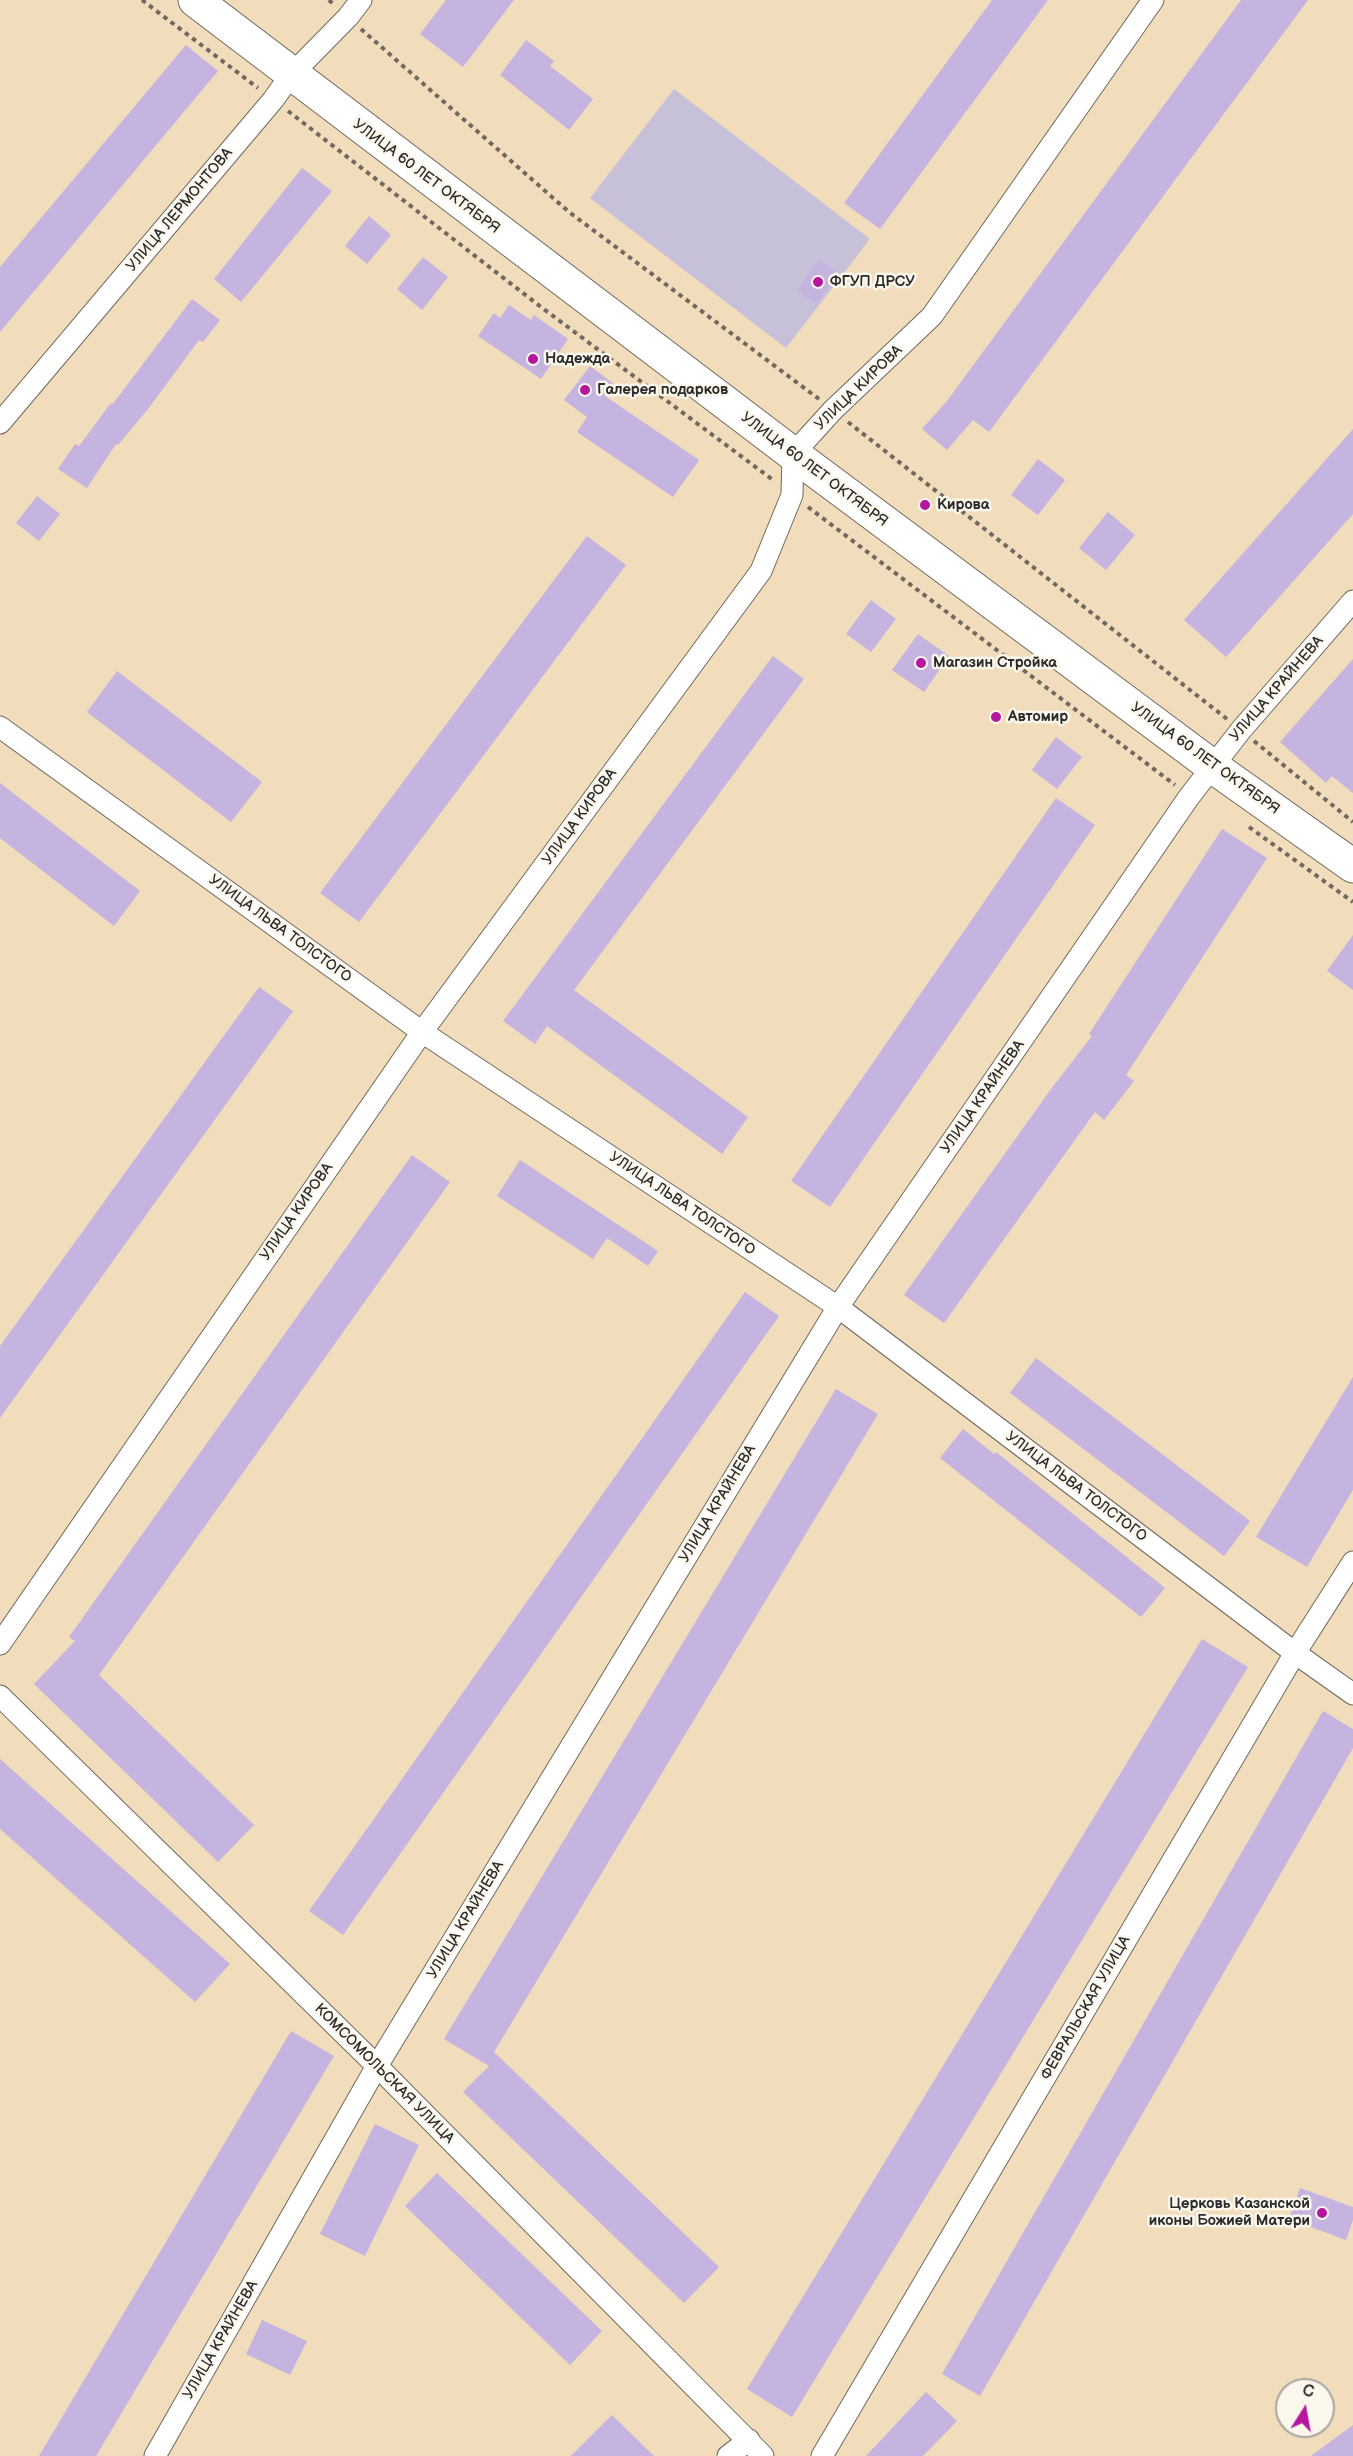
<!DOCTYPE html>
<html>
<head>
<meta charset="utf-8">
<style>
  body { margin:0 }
  #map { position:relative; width:1353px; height:2456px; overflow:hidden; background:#f1dcbc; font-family:"Balsamiq Sans",sans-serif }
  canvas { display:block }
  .north { position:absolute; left:1275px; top:2378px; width:60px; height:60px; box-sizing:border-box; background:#fbf7ec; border:2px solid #a8a59f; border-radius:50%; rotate:11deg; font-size:16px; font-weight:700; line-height:24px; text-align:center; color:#2b2b2b }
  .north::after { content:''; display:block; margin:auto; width:21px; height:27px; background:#b5179e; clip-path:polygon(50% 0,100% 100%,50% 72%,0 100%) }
</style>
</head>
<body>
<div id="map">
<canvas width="1353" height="2456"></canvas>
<div class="north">С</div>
</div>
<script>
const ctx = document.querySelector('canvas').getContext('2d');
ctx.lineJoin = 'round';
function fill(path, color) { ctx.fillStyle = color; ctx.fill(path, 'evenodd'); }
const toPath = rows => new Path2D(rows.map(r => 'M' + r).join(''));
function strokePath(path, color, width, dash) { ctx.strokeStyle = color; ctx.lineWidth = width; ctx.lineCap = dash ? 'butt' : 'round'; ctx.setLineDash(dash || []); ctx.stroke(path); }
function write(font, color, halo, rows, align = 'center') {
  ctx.font = font + ' "Balsamiq Sans",sans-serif'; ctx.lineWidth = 5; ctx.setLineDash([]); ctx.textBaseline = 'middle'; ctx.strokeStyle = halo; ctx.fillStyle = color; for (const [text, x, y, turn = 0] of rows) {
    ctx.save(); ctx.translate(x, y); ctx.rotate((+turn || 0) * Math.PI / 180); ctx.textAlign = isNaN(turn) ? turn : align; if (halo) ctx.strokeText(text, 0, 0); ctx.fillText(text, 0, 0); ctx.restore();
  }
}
const industrial = toPath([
  [674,89,870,239,786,348,590,198]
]);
const building = toPath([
  [446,0,514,0,463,67,420,34],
  [992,0,1048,0,880,229,844,203],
  [1241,0,1308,0,989,432,973,420,947,450,922,429,947,401],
  [526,40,554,61,550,66,593,99,569,130,500,75],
  [186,45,218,71,0,332,0,267],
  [302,168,332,191,241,302,214,279],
  [369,216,391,235,367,264,345,246],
  [423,257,448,277,422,310,397,289],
  [819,260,838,274,816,304,797,290],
  [192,299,220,320,203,342,199,340,148,409,118,445,116,444,87,488,58,469,75,444,79,446,111,403,112,405],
  [509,305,531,320,534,315,568,339,541,379,478,336,494,313,500,318],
  [590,366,614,384,605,396,699,460,673,497,577,432,587,417,564,400],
  [1353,429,1353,514,1226,657,1184,620],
  [1038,459,1065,480,1038,515,1011,495],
  [37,496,60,514,39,541,16,523],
  [1108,512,1135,535,1106,570,1079,548],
  [587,536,626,565,359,922,320,893],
  [871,600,896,619,871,652,846,634],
  [918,634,949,656,924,692,892,670],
  [773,656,804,679,574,990,748,1117,722,1154,547,1026,535,1044,503,1021],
  [1353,659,1353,793,1332,776,1326,783,1280,742],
  [117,671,262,782,231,822,87,712],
  [1056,737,1082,757,1057,789,1032,770],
  [0,783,140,891,114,926,0,838],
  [1056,798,1095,825,830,1207,791,1181],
  [1222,829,1267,858,1126,1075,1134,1081,1104,1120,1095,1112,944,1323,904,1295,1051,1089,1092,1036,1089,1034],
  [1353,935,1353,990,1327,971],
  [259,987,293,1011,0,1418,0,1346],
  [412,1155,450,1182,99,1675,254,1825,218,1862,34,1684,75,1641,69,1637],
  [520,1160,658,1251,648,1266,607,1238,593,1259,497,1196],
  [745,1292,779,1316,343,1935,309,1911],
  [1036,1358,1250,1521,1224,1556,1010,1393],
  [1353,1377,1353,1490,1307,1567,1256,1537],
  [836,1389,878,1414,494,2052,719,2267,684,2303,463,2092,489,2066,444,2039],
  [963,1429,994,1454,996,1452,1165,1588,1141,1617,940,1458],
  [1202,1639,1248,1667,792,2417,747,2389],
  [1323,1711,1353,1729,1353,1748,980,2396,942,2374],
  [0,1759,230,1964,195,2002,0,1829],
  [291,2031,334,2056,96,2456,39,2456],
  [375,2124,419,2145,365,2256,320,2234],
  [437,2173,602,2331,570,2365,405,2206],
  [1300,2188,1353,2207,1353,2220,1346,2240,1289,2219],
  [262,2320,307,2341,290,2375,246,2354],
  [926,2392,957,2421,923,2456,866,2456],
  [612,2415,654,2456,571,2456],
  [1353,2425,1353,2456,1311,2456]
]);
const path = toPath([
  [142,0,258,88],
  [329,0,335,6],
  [361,29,569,212,819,399],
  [288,111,541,307,773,480],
  [848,422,1227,719],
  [808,507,1175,785],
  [1254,741,1353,822],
  [1249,827,1353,902]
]);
const street = toPath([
  [0,423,273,100,291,75,348,17,361,0],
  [0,727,422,1032,838,1307,1295,1653,1353,1694],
  [0,1644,422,1032,761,571,792,495,793,454,833,410,932,316,1153,0],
  [0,1696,377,2066,763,2456],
  [155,2456,377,2066,838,1307,1189,797,1241,730,1353,601],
  [728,2456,749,2440],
  [822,2456,1295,1653,1353,1562]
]);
const primary = toPath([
  [195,0,793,454,1212,766,1353,866]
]);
const markers = [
  [818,282,6,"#b5179e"],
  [533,359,6,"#b5179e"],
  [585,390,6,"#b5179e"],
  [925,505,6,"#b5179e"],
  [921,663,6,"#b5179e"],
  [996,717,6,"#b5179e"],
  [1322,2213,6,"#b5179e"]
];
const streetNames = [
  ["УЛИЦА 60 ЛЕТ ОКТЯБРЯ",426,177,37],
  ["УЛИЦА ЛЕРМОНТОВА",180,210,-50],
  ["УЛИЦА КИРОВА",859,388,-44],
  ["УЛИЦА 60 ЛЕТ ОКТЯБРЯ",814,470,37],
  ["УЛИЦА КРАЙНЕВА",1277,689,-49],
  ["УЛИЦА 60 ЛЕТ ОКТЯБРЯ",1205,759,36],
  ["УЛИЦА КИРОВА",580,817,-54],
  ["УЛИЦА ЛЬВА ТОЛСТОГО",280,929,36],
  ["УЛИЦА КРАЙНЕВА",983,1097,-55],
  ["УЛИЦА ЛЬВА ТОЛСТОГО",682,1204,34],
  ["УЛИЦА КИРОВА",297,1212,-55],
  ["УЛИЦА ЛЬВА ТОЛСТОГО",1076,1487,37],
  ["УЛИЦА КРАЙНЕВА",718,1504,-59],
  ["УЛИЦА КРАЙНЕВА",466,1920,-59],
  ["ФЕВРАЛЬСКАЯ УЛИЦА",1086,2008,-60],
  ["КОМСОМОЛЬСКАЯ УЛИЦА",384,2074,45],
  ["УЛИЦА КРАЙНЕВА",221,2340,-60]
];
const poiNames = [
  ["ФГУП ДРСУ",830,282],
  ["Надежда",545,359],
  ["Галерея подарков",597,390],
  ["Кирова",937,505],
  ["Магазин Стройка",933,663],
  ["Автомир",1008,717],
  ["Церковь Казанской",1310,2204,"right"],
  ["иконы Божией Матери",1310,2221,"right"]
];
fill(industrial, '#c7c0d9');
fill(building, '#c5b3e0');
strokePath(street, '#70695e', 23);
strokePath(primary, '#70695e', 35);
strokePath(path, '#70695e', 4, [4.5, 4.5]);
strokePath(street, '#fff', 21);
strokePath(primary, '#fff', 33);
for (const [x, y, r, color] of markers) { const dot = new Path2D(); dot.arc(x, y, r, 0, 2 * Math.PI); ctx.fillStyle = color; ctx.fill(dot); strokePath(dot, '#fbf7ec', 2); }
write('15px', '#2b2b2b', '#fbf7ec', streetNames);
write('bold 15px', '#2b2b2b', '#fbf7ec', poiNames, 'left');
</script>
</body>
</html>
